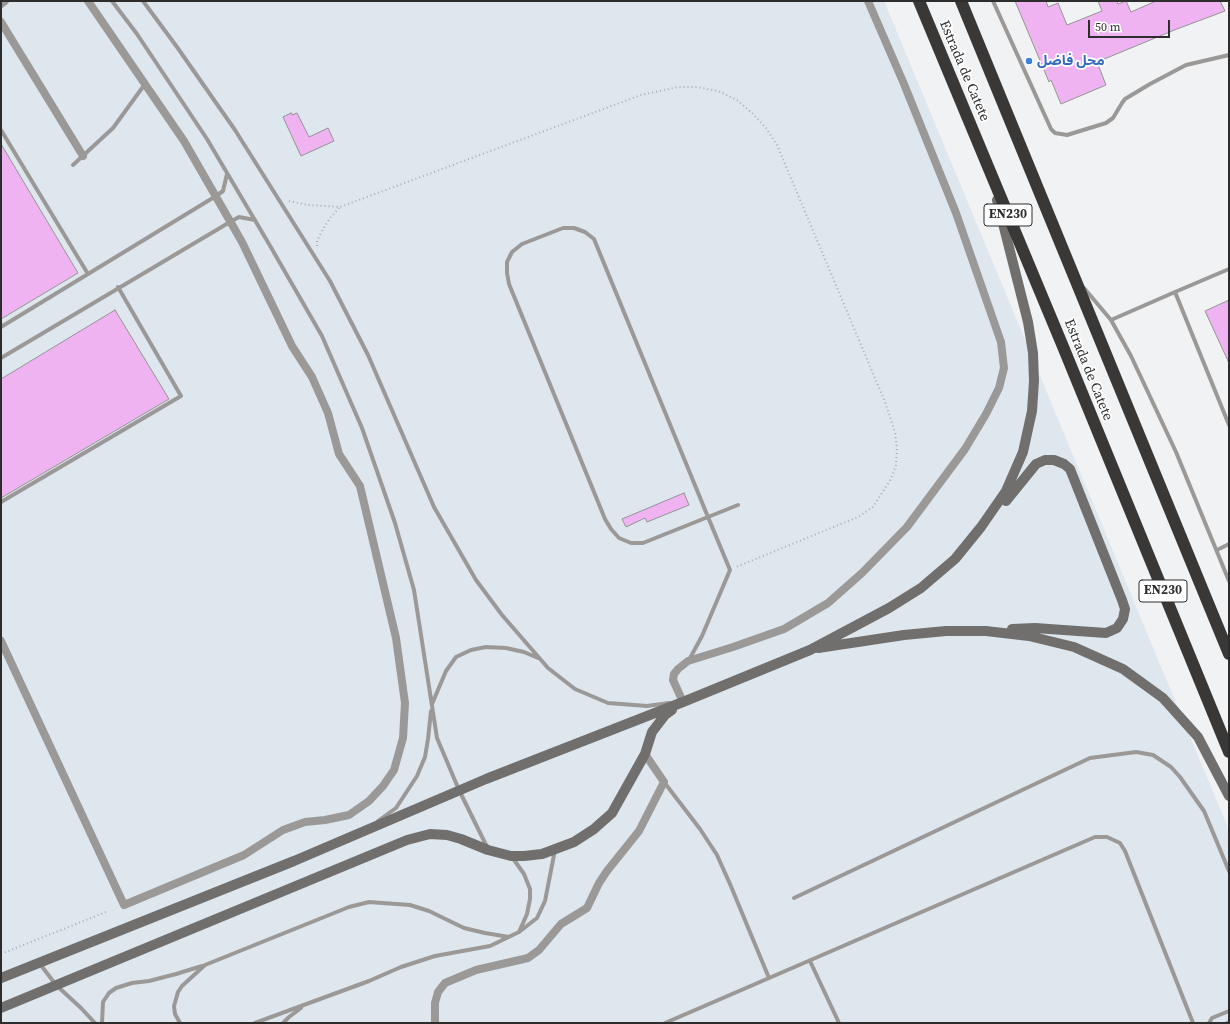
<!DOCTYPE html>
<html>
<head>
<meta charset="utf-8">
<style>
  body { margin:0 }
  #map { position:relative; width:1230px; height:1024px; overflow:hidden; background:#f0f2f4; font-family:"Source Serif 4",serif }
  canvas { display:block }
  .frame { position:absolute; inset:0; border:2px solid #2d2d2e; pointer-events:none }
  .scale { position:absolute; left:1088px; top:20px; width:82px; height:18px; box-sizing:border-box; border:2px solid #2d2d2e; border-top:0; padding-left:5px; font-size:12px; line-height:14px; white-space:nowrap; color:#2d2d2e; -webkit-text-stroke:3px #fff; paint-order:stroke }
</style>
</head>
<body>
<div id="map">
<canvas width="1230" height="1024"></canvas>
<div class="frame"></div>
<div class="scale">50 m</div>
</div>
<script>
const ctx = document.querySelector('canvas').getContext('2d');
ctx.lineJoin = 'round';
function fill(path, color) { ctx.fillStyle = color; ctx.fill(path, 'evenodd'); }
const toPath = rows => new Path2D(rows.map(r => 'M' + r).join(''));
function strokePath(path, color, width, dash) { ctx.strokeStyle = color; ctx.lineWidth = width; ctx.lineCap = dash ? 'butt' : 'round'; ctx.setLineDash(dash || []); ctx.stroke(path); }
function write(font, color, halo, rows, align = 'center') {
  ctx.font = font + ' "Source Serif 4","Noto Sans Arabic",serif'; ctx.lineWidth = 3.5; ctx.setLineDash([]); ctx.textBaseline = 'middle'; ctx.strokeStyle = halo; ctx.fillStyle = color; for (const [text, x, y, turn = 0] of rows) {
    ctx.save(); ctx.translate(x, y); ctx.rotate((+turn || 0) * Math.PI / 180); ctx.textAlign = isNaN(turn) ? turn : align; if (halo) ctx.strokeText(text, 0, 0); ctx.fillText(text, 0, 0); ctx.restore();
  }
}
const built = toPath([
  [1,1,884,1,1229,830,1229,1023,1,1023]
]);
const building = toPath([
  [1015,1,1046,1,1048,7,1058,3,1067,25,1102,11,1098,1,1117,1,1118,4,1126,1,1131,12,1156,1,1220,1,1225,11,1177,29,1097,62,1106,85,1061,104,1051,80,1049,82,1015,1],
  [291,113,292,115,297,113,309,137,328,128,334,141,301,156,283,117,291,113],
  [1,144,78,273,1,319,1,144],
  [1229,300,1229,363,1205,311,1229,300],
  [115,310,169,399,1,498,1,379,115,310],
  [684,493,689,505,647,522,645,518,626,527,622,519,684,493]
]);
const path = toPath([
  [289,201,308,205,340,207,641,95,678,87,697,87,718,91,737,100,752,113,766,128,777,145,885,402,895,432,897,448,896,465,891,479,873,507,858,517,736,567],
  [317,246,317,241,323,229,330,218,340,207],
  [1,954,106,912]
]);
const lane = toPath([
  [112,1,137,34,207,139,269,244,322,336,362,428,395,523,414,590,437,738,459,790,487,847],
  [143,1,177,47,235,130,330,281,368,355,434,507,476,580,502,615,548,668,575,689,608,703,647,706,669,703],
  [993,1,1051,129,1055,133,1067,135,1106,123,1113,118,1122,103,1125,99,1150,84,1186,65,1229,55],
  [1,130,88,274],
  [73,165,113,128,145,84],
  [1229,269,1175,292,1229,425],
  [1084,288,1111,320,1131,356,1176,452,1229,581],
  [1111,320,1175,292],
  [1,327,216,196,223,191,227,174],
  [1,358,230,222,239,217,255,220],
  [1,502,181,396,118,287],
  [1217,550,1229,544],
  [689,660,702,636,730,570,708,517,594,239,585,232,574,228,563,228,522,244,512,252,507,262,507,273,509,284,605,519,611,529,619,538,631,543,643,543,738,505],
  [432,704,446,671,456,657,471,650,486,647,506,648,524,652,538,658],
  [664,782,700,829,717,855,730,884,769,978],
  [378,821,396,808,417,776,425,757,428,739,431,711],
  [512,857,524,874,530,889,530,899,527,914,519,932],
  [794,898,1090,758,1136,752,1153,755,1171,767,1180,777,1204,811,1229,871],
  [810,961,839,1023],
  [40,964,56,985,81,1008,95,1023],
  [102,1023,103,1002,109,993,116,988,132,983,149,981,176,974,202,966],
  [180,1023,175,1014,174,1006,178,992,182,986,205,965,349,907,369,902,410,905,429,911,464,928,485,933,509,937],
  [255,1023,369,981,401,967,435,956,490,946,519,932,537,918,545,901,555,850],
  [283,1023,289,1017,301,1008],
  [665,1023,1095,837,1107,837,1120,843,1125,851,1193,1023],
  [1209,1023,1212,1018,1229,1011],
  [1227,1023,1229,1022]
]);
const street = toPath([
  [1,4,5,1],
  [1,22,83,156],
  [1,641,124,905,244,855,283,830,305,822,325,820,349,815,369,801,383,786,394,770,403,738,405,703,396,638,360,486,339,454,328,413,312,377,292,346,242,242,184,141,88,1],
  [683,702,673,680,674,674,678,669,688,661,733,647,784,629,828,603,862,573,907,527,965,449,986,414,999,388,1004,368,1001,342,956,213,904,84,868,1],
  [435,1023,435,1003,438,992,445,983,476,970,528,958,539,950,561,924,587,908,599,883,607,871,639,831,664,782,645,754]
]);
const secondary = toPath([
  [1006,501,1036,464,1045,460,1054,460,1064,464,1070,469,1122,600,1125,609,1123,619,1117,628,1106,633,1035,628,1012,629],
  [818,648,904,635,946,631,986,631,1029,636,1074,647,1123,669,1163,698,1198,737,1229,796],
  [1,978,294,861,486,779,683,702,810,650,889,608,921,588,955,559,981,527,1006,491,1023,452,1032,411,1034,381,1033,353,1028,322,997,200],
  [1,1008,407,840,430,834,447,835,461,839,488,850,511,856,524,856,542,854,574,842,594,829,612,813,645,754,652,732,665,715,672,710]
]);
const highway = toPath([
  [919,1,1064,349,1229,752],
  [961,1,1229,654]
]);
const markers = [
  [1029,61,4,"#3f7fe0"]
];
const shields = [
  [1008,215,48],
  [1163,591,48]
];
const shieldNames = [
  ["EN230",1008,215],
  ["EN230",1163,591]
];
const shopNames = [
  ["محل فاضل",1037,61]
];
const streetNames = [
  ["Estrada de Catete",964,71,67],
  ["Estrada de Catete",1088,370,68]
];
fill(built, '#dee7ee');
fill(building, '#f0b3f1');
strokePath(building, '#959495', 1);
strokePath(path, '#abacae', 2, [1, 3]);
strokePath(lane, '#9a9998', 4);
strokePath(street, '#9a9998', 8);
strokePath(secondary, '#706f6e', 10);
strokePath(highway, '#3a3837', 12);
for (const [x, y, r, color] of markers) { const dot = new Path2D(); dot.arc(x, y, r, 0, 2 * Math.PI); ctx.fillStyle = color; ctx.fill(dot); strokePath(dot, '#fff', 1.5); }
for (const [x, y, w] of shields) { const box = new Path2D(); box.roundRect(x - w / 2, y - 11, w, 22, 3); ctx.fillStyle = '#fff'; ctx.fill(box); strokePath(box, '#2d2d2e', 1); }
write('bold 13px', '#2d2d2e', null, shieldNames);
write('bold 14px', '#366cbe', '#fff', shopNames, 'left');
write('14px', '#2d2d2e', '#fff', streetNames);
</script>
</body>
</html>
